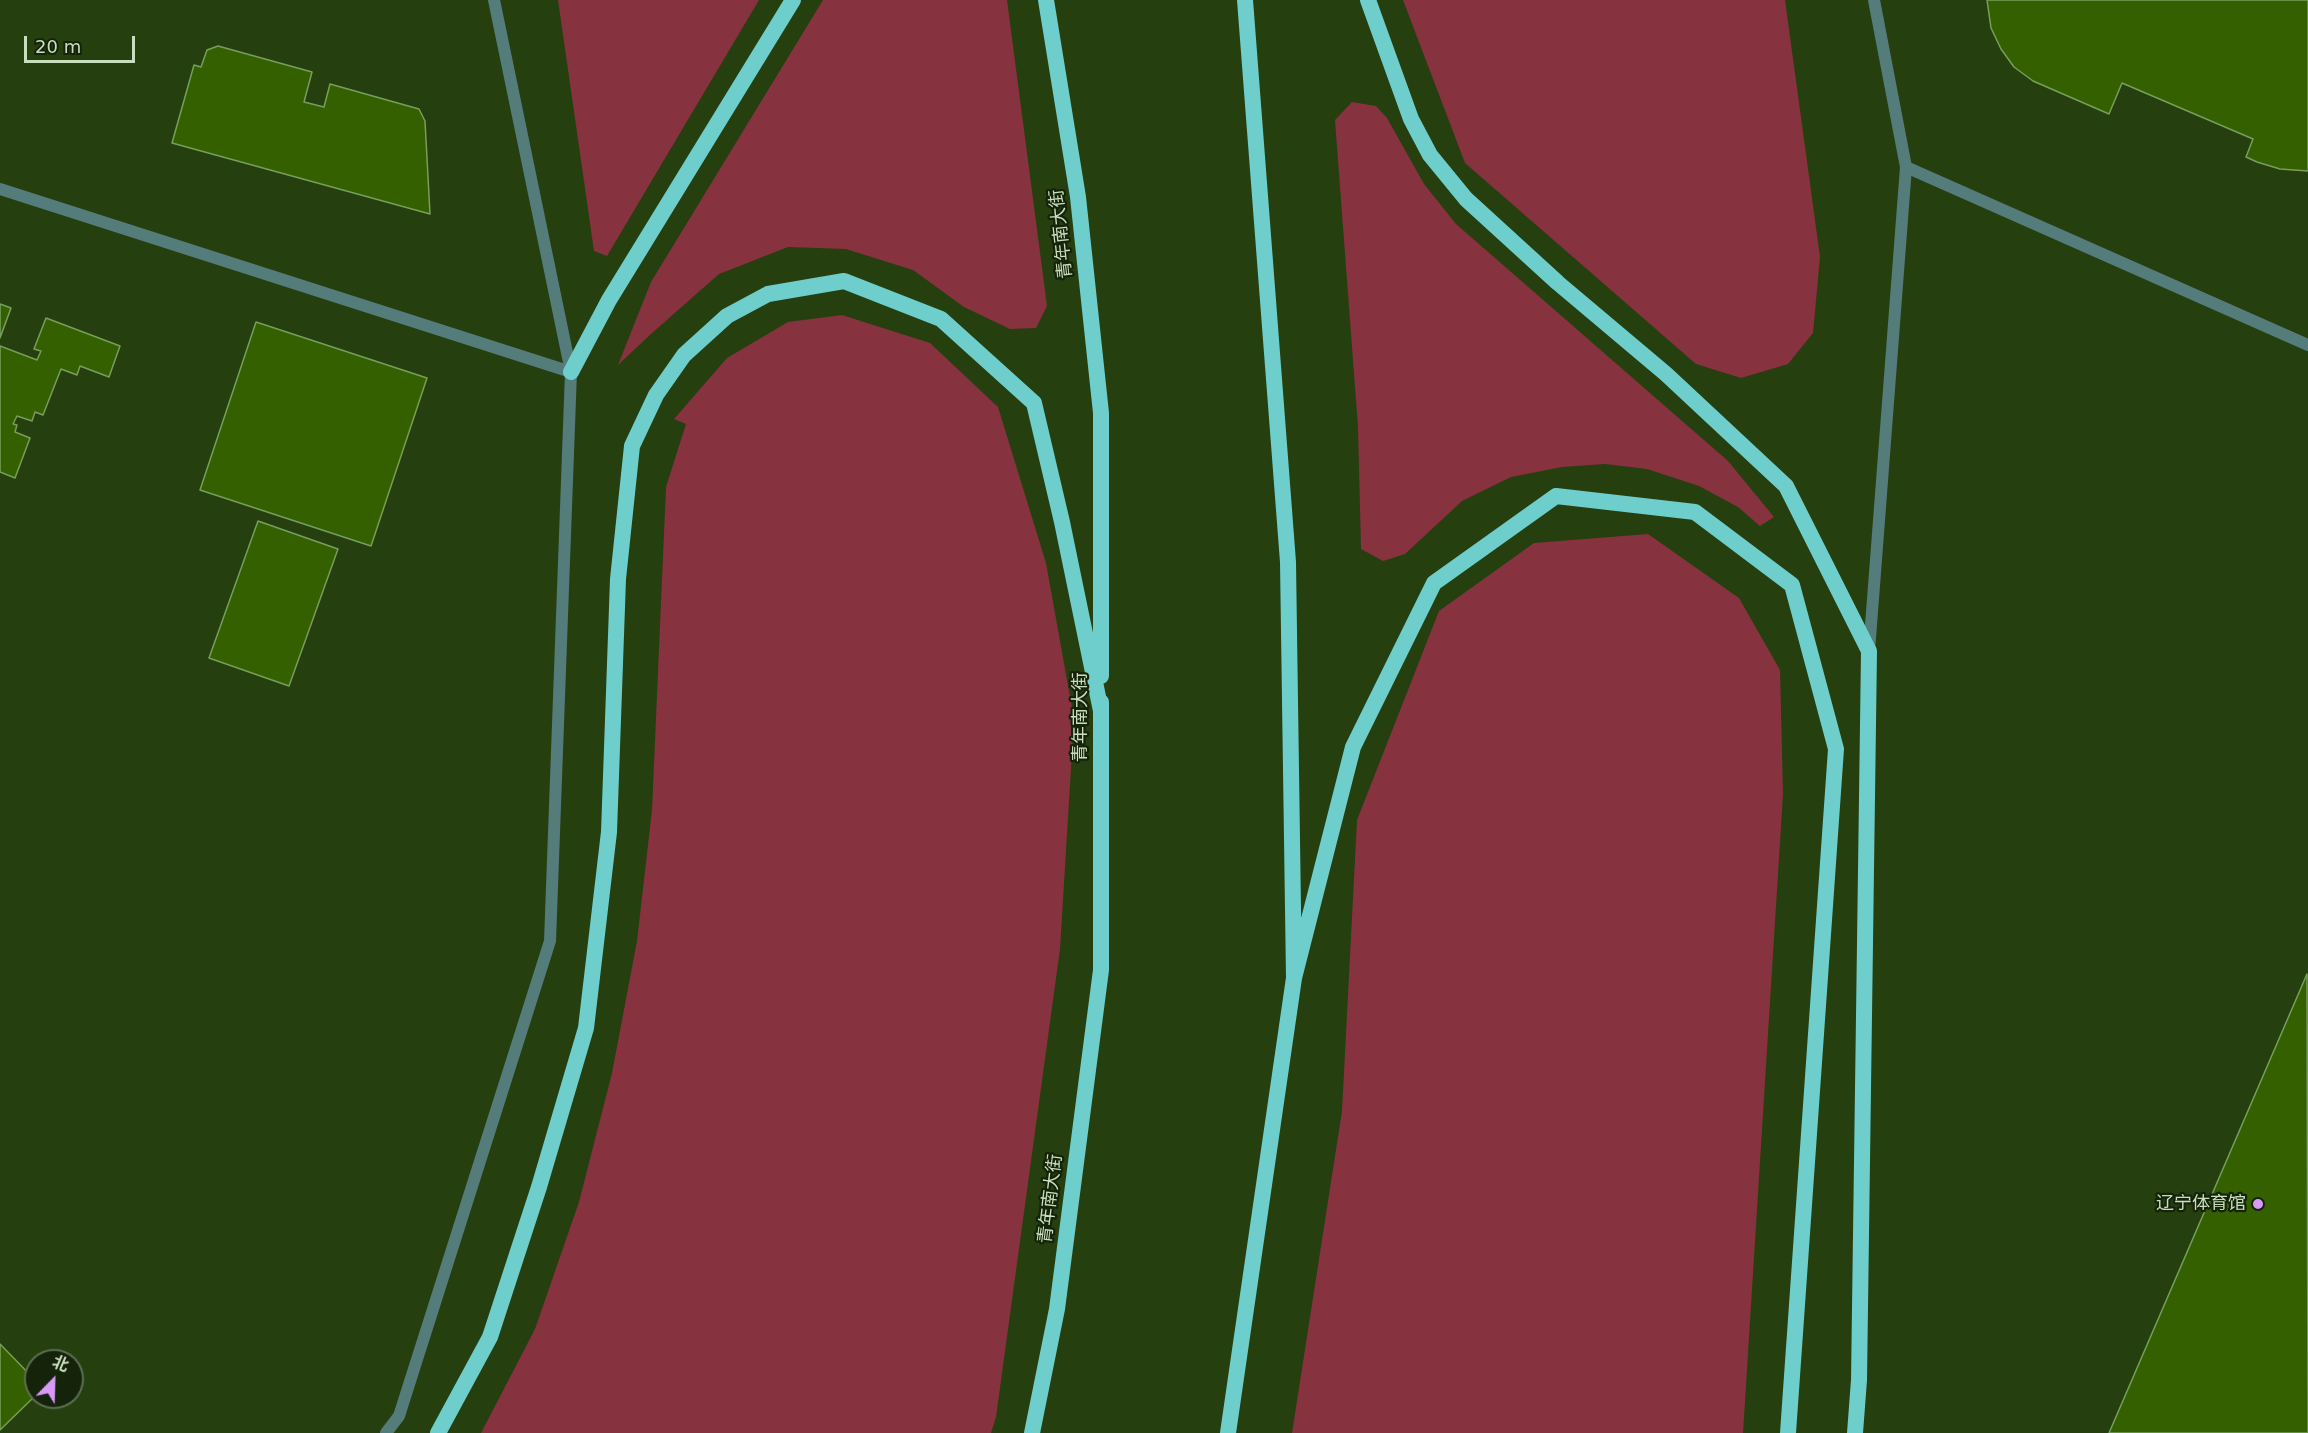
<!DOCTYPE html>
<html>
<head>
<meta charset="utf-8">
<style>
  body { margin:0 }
  #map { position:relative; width:2308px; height:1433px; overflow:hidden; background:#253f0f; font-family:"DejaVu Sans","Noto Sans SC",sans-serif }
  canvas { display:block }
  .north { position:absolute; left:24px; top:1349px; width:60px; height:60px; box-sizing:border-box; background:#142309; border:2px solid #5c6e51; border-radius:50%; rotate:23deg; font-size:16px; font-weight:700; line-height:24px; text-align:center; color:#c9debd }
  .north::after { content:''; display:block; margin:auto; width:21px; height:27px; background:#d89af8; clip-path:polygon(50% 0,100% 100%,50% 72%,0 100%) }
  .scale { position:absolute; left:24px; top:36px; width:111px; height:27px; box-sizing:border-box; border:3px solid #c9debd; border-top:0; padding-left:8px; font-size:18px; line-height:21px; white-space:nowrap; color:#c9debd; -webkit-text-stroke:4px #142309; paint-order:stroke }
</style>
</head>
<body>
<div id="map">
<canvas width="2308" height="1433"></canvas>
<div class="north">北</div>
<div class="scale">20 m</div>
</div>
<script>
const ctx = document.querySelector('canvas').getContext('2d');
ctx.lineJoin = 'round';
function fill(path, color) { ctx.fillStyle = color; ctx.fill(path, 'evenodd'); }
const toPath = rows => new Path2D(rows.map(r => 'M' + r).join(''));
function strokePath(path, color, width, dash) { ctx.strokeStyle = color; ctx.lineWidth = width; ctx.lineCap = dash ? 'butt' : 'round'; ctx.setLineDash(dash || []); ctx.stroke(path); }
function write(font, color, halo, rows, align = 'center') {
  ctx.font = font + ' "DejaVu Sans","Noto Sans SC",sans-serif'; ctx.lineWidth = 4.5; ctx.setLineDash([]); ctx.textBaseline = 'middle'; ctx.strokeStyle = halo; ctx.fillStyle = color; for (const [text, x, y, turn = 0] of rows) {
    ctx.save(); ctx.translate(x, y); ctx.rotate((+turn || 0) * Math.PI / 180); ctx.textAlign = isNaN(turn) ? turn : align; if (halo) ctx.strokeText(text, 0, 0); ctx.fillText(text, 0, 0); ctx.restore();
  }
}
const green = toPath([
  [558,0,759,0,607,256,594,251],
  [823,0,1007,0,1047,306,1036,328,1010,329,964,307,913,270,846,249,788,247,719,274,651,334,618,365,651,282],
  [1403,0,1785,0,1820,257,1813,333,1788,364,1741,378,1696,364,1465,163],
  [1352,102,1376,106,1387,118,1424,184,1456,224,1728,461,1774,517,1760,526,1738,507,1699,486,1647,469,1605,464,1562,467,1511,477,1462,501,1405,554,1383,561,1361,549,1358,427,1335,120],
  [842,315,930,343,998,407,1046,563,1074,719,1060,949,996,1417,991,1433,481,1433,535,1329,579,1202,612,1073,637,941,652,810,666,487,686,424,674,419,727,358,788,322],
  [1648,534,1739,598,1780,670,1783,794,1743,1433,1292,1433,1342,1111,1357,820,1439,611,1534,543]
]);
const building = toPath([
  [1987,0,2308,0,2308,171,2280,169,2257,162,2246,157,2253,139,2122,83,2109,114,2033,81,2014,67,2001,49,1991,28,1987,0],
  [218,46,312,72,304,102,324,107,330,84,419,109,425,121,430,214,172,143,194,65,201,67,207,50,218,46],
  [0,304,11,308,0,338,0,304],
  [46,318,120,346,109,377,80,366,77,375,61,369,43,415,35,412,32,421,17,416,13,424,17,425,15,432,30,438,15,478,0,472,0,346,37,360,41,351,34,349,46,318],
  [256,322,427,378,371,546,200,490,256,322],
  [258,521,338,549,289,686,209,658,258,521],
  [2307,974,2308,1433,2109,1433,2307,974],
  [0,1344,36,1381,36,1395,0,1430,0,1344]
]);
const minor = toPath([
  [1906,167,2308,345],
  [0,189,571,372]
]);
const tertiary = toPath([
  [1869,651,1906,167,1874,0],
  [386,1433,399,1416,550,941,571,372,494,0]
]);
const trunk = toPath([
  [1046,0,1078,197,1101,413,1101,676],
  [1368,0,1411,119,1430,155,1466,199,1558,283,1666,374,1786,486,1869,651,1859,1380,1855,1433],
  [571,372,609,300,793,0],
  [1294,978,1353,747,1434,583,1556,496,1695,512,1792,585,1836,749,1788,1433],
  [438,1433,490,1337,539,1187,586,1028,609,832,618,579,632,446,656,395,684,355,727,316,768,294,844,281,941,319,1034,403,1062,522,1101,711],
  [1032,1433,1057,1309,1101,970,1101,702],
  [1228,1433,1294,978,1288,562,1245,0]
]);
const markers = [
  [2258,1204,6,"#d89af8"]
];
const streetNames = [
  ["青年南大街",1062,234,-96],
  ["青年南大街",1081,717,-90],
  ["青年南大街",1051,1199,-83]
];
const poiNames = [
  ["辽宁体育馆",2246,1204]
];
fill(green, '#87323f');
fill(building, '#346000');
strokePath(building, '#789e5e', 1.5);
strokePath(minor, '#547c7b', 12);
strokePath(tertiary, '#547c7b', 12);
strokePath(trunk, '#6ececc', 16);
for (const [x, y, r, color] of markers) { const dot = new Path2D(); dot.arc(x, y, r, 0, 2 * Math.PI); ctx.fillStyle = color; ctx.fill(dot); strokePath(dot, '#142309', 2); }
write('18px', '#c9debd', '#142309', streetNames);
write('18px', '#c9debd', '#142309', poiNames, 'right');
</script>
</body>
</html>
